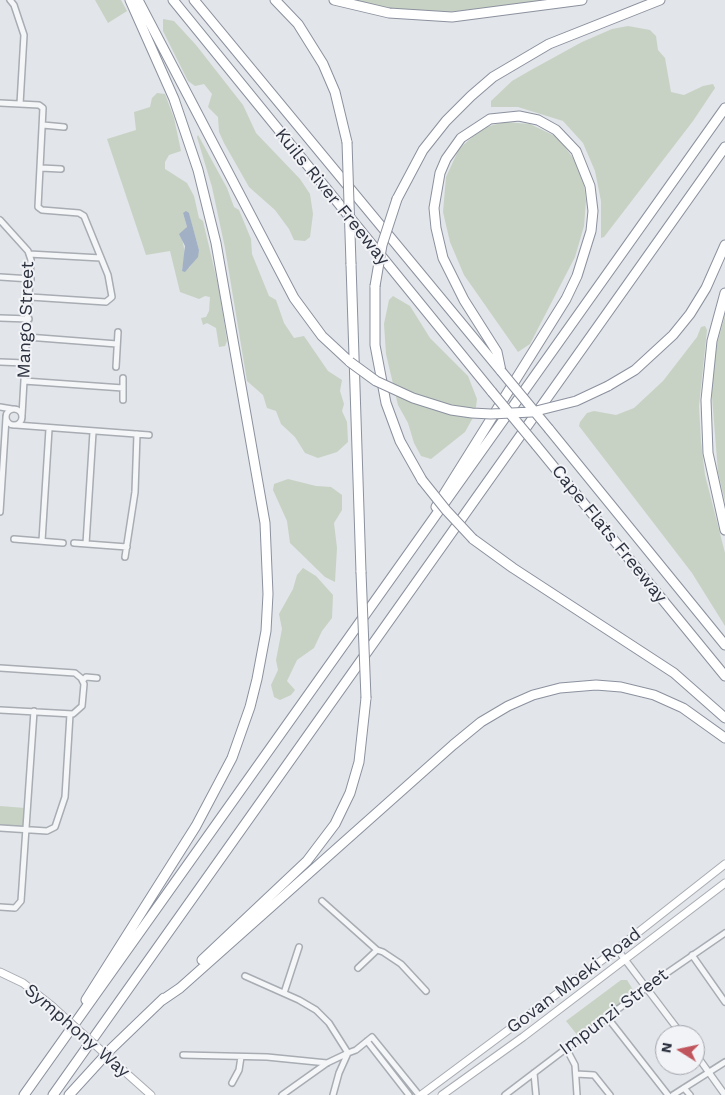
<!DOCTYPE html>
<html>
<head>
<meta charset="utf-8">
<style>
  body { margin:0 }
  #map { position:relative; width:725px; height:1095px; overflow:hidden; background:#e2e5e9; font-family:"Work Sans",sans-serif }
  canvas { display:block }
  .north { position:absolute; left:655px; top:1025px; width:50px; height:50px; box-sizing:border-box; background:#f2f3f7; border:1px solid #a3a6ad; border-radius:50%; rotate:280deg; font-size:14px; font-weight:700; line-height:20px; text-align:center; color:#2c323f }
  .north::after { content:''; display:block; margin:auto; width:18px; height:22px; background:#c1555d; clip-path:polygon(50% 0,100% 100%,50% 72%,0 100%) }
</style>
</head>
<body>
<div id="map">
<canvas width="725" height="1095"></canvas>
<div class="north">N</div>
</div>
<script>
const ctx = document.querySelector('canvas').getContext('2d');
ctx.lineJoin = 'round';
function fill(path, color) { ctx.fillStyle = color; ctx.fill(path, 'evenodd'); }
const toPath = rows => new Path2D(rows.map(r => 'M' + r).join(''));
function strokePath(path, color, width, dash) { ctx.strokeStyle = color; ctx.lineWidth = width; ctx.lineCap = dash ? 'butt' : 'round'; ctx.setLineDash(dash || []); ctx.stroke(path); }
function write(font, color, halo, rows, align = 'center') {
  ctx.font = font + ' "Work Sans",sans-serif'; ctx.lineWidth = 4; ctx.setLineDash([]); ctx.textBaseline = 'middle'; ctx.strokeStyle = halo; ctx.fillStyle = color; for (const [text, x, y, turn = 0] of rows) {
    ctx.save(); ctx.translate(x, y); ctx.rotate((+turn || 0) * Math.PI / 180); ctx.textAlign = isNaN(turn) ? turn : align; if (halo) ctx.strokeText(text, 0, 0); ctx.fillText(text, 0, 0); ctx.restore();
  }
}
const green = toPath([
  [95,0,121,0,127,11,108,23],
  [335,0,556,0,421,15],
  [163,19,174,21,196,45,243,105,256,133,300,179,310,194,313,214,310,237,305,241,294,240,289,229,275,210,249,187,224,143,219,132,218,117,208,107,212,94,204,84,195,86,188,81,163,31],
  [628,26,650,30,656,36,658,50,665,58,671,92,684,95,703,86,713,84,715,88,693,121,604,237,601,238,601,201,595,171,583,143,563,121,518,107,491,107,491,101,512,81,531,70,582,42,612,29],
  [157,93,165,94,174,118,181,151,169,155,165,162,165,169,187,183,194,196,199,218,203,221,219,289,227,341,225,346,219,347,216,328,207,323,203,325,201,318,206,317,209,311,210,297,205,296,199,299,180,292,170,251,146,255,107,139,136,130,134,112,150,107,152,98],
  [183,213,189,214,199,250,190,267,182,271,185,253,182,238,187,227],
  [505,122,530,124,557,137,577,163,583,178,586,201,584,226,575,257,530,344,518,352,464,275,450,242,443,212,446,177,459,149,482,128],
  [198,135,227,188,234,207,239,210,251,239,252,254,269,296,276,300,284,323,294,338,304,336,328,371,342,380,340,391,344,404,342,411,347,422,348,442,337,452,318,458,305,453,295,437,281,424,276,411,267,408,263,395,247,381,225,248,212,187,197,137],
  [393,296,410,306,430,338,468,376,477,399,475,414,465,432,431,459,421,456,414,443,408,423,398,405,386,354,384,324,389,300],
  [725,315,725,502,718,472,711,384,717,344],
  [705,326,707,330,699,406,701,442,705,475,725,553,725,626,692,573,579,426,580,422,587,413,594,411,616,415,634,408,663,381,697,337,701,327],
  [288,479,316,486,331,487,342,495,342,510,334,523,337,548,335,582,325,577,290,543,287,521,273,490,274,484],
  [303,568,316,576,333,595,332,618,322,631,314,648,297,660,287,681,295,690,291,695,280,700,274,697,271,685,278,670,276,660,282,629,279,614,293,589,297,575],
  [0,806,25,808,23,825,20,827,0,826],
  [621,980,627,980,635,993,578,1036,566,1021]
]);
const water = toPath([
  [186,211,189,213,199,250,198,257,185,272,182,271,185,246,179,234,187,227,183,213]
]);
const minor = toPath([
  [10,0,14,5,24,35,20,104],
  [0,103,39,105,43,108,38,207,42,210,79,213,84,216,108,275,112,297,106,302,30,297],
  [43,125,64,127],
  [41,168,61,169],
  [0,220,28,251,31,260,22,415],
  [29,254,101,258],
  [0,277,31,279],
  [0,318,29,319],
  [27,337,117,344],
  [0,362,25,363],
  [116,367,118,332],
  [123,378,123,400],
  [24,381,123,388],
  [0,407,12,409],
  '6 417a8 8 0 1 1 16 0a8 8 0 1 1-16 0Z',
  [16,425,149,435],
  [0,512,6,418],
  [14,539,63,543],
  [42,541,49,429],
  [74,543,127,547],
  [86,544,93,432],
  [125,557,135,492,137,434],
  [0,668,75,673,81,678,84,684,82,706,73,714,0,710],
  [83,680,86,677,97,678],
  [0,828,47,831,55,827,65,797,70,714],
  [322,901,377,950],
  [0,907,15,908,21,901,34,711],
  [692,955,725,1002],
  [358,968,377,950,383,952,401,964,426,991],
  [245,976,299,1000,316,1010,329,1023,348,1053,356,1050,372,1037,419,1095],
  [284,993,299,947],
  [607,1017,668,1095],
  [367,1041,409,1095],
  [566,1048,575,1065,577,1095],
  [183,1055,267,1057,327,1063],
  [534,1073,536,1095],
  [576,1074,594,1075,610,1095],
  [232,1083,239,1070,241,1057],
  [684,1088,690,1095],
  [282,1095,327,1063,348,1053],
  [333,1095,339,1073,348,1053],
  [505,1095,651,984,725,933],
  [673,1095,725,1062]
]);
const tertiary = toPath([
  [617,949,682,1035],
  [695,1053,725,1095]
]);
const secondary = toPath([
  [0,972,23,983,52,1006],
  [124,1071,151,1095],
  [421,1095,617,949,725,864],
  [442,1095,523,1037,725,883]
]);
const motorway = toPath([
  [138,0,294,298,322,336,350,362],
  [173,0,492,392],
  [194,0,501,371],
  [275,0,298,24,323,64,335,92,347,142],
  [334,0,389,13,452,17,582,0],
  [397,199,423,150,446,121,471,96,493,77,549,44,660,0],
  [351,264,361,572],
  [375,286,375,345,386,403,400,441,422,480],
  [725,293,712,341,706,400,708,453,725,530],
  [608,386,635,370,673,335,690,314,706,288,725,245],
  [549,429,725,645],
  [536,445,725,676],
  [436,507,566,299,577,276,591,231,593,211,590,186,576,151,556,130,538,120,519,116,490,119,461,138,446,159,440,173,434,208,436,228,443,258,464,300,497,352,501,371],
  [473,539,513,568,674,673,725,718],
  [202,960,307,861,335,824,350,793,359,762,366,698],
  [86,1000,196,826,232,758,250,707,257,679,266,631,268,594,265,523,216,243,198,170,174,99,130,0],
  [161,1001,180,988,453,745,481,722,508,706,533,695,560,688,596,685,621,687,654,695,683,708,725,738],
  [24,1095,725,108],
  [53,1095,725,147],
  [69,1095,111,1049,164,998]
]);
const secondaryBridge = toPath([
  [52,1006,124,1071]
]);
const motorwayBridge = toPath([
  [347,142,351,264],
  [375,286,382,245,397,199],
  [350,362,376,381,413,398,451,410,472,413,491,414,532,412,576,401,608,386],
  [501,371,549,429],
  [492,392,536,445],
  [422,480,446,510,473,539],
  [361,572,366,698]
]);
const streetNames = [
  ["Kuils River Freeway",332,197,51],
  ["Mango Street",26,320,-88],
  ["Cape Flats Freeway",609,534,51],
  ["Govan Mbeki Road",574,981,-37],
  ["Impunzi Street",614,1012,-37],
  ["Symphony Way",77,1031,41]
];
fill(green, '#c7d2c4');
fill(water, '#a1b0c5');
strokePath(minor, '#a8acb3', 8);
strokePath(tertiary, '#a8acb3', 8);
strokePath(secondary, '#a8acb3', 9);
strokePath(motorway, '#8b919e', 11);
strokePath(minor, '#f5f6f8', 5);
strokePath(tertiary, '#f5f6f8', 5.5);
strokePath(secondary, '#fff', 7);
strokePath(motorway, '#fff', 9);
strokePath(secondaryBridge, '#a8acb3', 9, []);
strokePath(motorwayBridge, '#8b919e', 11, []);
strokePath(secondaryBridge, '#fff', 7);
strokePath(motorwayBridge, '#fff', 9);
write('18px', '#2c323f', '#f2f3f7', streetNames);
</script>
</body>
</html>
